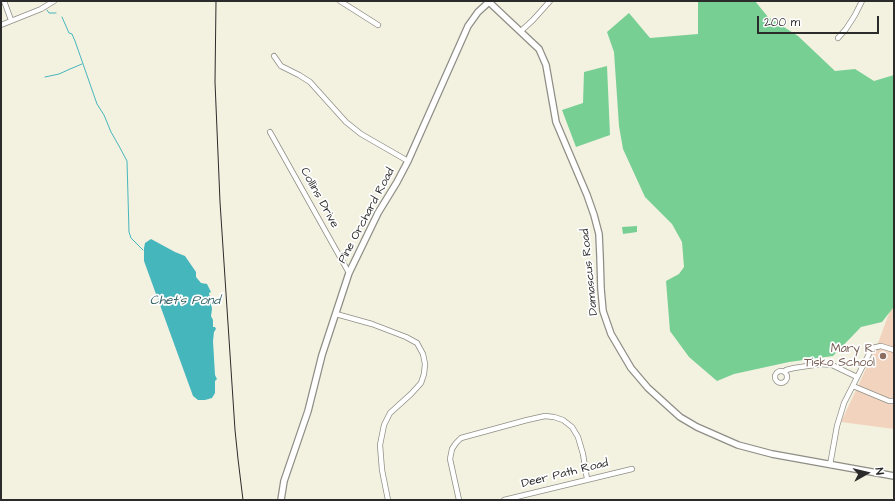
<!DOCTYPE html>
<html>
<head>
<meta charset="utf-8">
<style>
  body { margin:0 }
  #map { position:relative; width:895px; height:501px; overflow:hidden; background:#f3f1e0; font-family:"Architects Daughter",sans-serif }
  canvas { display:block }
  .frame { position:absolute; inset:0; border:2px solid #2b2b2b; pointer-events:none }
  .north { position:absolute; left:847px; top:453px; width:40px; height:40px; -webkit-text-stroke:3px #fff; paint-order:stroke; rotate:82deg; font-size:11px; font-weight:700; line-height:16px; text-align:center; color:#2b2b2b }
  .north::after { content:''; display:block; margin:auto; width:14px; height:18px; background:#2b2b2b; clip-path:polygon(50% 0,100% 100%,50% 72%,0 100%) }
  .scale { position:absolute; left:757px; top:16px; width:122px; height:18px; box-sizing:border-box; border:2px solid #2b2b2b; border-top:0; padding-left:5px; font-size:12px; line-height:14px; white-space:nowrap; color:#2b2b2b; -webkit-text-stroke:3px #fff; paint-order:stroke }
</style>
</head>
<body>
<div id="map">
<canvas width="895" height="501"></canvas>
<div class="frame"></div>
<div class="north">N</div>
<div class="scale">200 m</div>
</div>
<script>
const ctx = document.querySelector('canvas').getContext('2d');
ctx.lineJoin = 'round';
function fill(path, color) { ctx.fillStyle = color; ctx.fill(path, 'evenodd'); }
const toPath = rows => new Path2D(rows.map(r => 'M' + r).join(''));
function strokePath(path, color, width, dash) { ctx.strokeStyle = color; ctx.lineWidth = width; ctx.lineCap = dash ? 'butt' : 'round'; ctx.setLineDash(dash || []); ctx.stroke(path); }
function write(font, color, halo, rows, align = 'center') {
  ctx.font = font + ' "Architects Daughter",sans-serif'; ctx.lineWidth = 3.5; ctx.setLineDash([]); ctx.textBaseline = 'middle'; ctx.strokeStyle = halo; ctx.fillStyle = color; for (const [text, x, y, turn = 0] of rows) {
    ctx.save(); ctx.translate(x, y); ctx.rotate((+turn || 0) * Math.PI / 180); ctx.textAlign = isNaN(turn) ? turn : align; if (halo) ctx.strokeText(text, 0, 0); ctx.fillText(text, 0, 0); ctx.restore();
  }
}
const built = toPath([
  [894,300,894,429,841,422,878,343]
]);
const green = toPath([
  [698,1,755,1,768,17,798,36,835,71,855,69,874,81,894,75,894,300,893,308,882,322,861,327,833,356,789,362,734,374,717,381,689,357,670,331,666,281,679,274,684,267,682,242,672,224,645,197,623,149,619,126,614,52,607,32,629,13,650,38,698,34],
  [607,66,610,135,576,147,562,110,583,103,584,72],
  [637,226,637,232,623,234,622,227]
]);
const water = toPath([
  [151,239,175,252,185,256,196,272,196,277,201,283,207,284,211,292,209,293,212,309,211,316,213,320,213,327,215,327,216,329,214,332,213,341,215,375,217,379,215,381,215,393,212,398,205,400,198,400,193,396,144,261,144,248,145,243]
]);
const stream = toPath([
  [47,10,49,13,56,13],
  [62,17,69,33,72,34,75,41,97,104,104,115,111,132,119,146,127,161,129,232,131,238,143,250],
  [45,77,59,74,70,69,82,64]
]);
const minor = toPath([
  [4,1,11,20],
  [340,1,378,25],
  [1,25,41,9,54,1],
  [521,31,533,20,550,1],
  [838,38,846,29,855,15,862,1],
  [274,56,281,66,299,75,310,82,346,122,361,134,408,161],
  [270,132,349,273],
  [336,314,372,324,406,337,417,343,423,354,425,364,424,374,421,383,411,394,390,413,384,425,380,445,382,470,388,500],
  '775 377a6 6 0 1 1 12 0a6 6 0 1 1-12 0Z',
  [785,372,786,370,794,368,821,364,832,365,857,377],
  [853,386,889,401,894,401],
  [830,465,837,426,844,403,872,348,881,346,894,350],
  [459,500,450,459,452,449,456,443,461,438,527,420,545,416,554,417,563,420,572,427,578,437,583,454,587,479],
  [504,500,632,469]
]);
const tertiary = toPath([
  [488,1,539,49,546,65,556,122,587,195,594,215,599,234,600,256,601,289,603,311,611,334,631,368,648,388,680,417,697,427,738,445,772,454,894,476],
  [281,500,284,481,308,411,322,355,349,273,378,213,397,182,408,161,468,26,478,12,489,2]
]);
const rail = toPath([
  [216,1,215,82,220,202,235,430,238,459,243,500]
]);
const markers = [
  [883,356,4,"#8d6e63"]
];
const streetNames = [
  ["Collins Drive",319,198,61],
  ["Pine Orchard Road",367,216,-62],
  ["Damascus Road",590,272,-96],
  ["Deer Path Road",565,474,-14]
];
const educationNames = [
  ["Mary R.",875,349],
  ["Tisko School",875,363]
];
const waterNames = [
  ["Chet's Pond",185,301]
];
fill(built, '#f2d4be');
fill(green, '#77cf94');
fill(water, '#46b6bd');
strokePath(stream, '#46b6bd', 1);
strokePath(minor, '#8f8e86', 6);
strokePath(tertiary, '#8f8e86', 8);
strokePath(minor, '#fff', 4.5);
strokePath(tertiary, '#fff', 5.5);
strokePath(rail, '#2b2b2b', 1);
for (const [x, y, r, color] of markers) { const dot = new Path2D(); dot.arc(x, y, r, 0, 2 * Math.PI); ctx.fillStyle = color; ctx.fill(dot); strokePath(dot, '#fff', 1.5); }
write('12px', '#2b2b2b', '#fff', streetNames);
write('12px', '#785e54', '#fff', educationNames, 'right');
write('italic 13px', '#366365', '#fff', waterNames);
</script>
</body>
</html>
